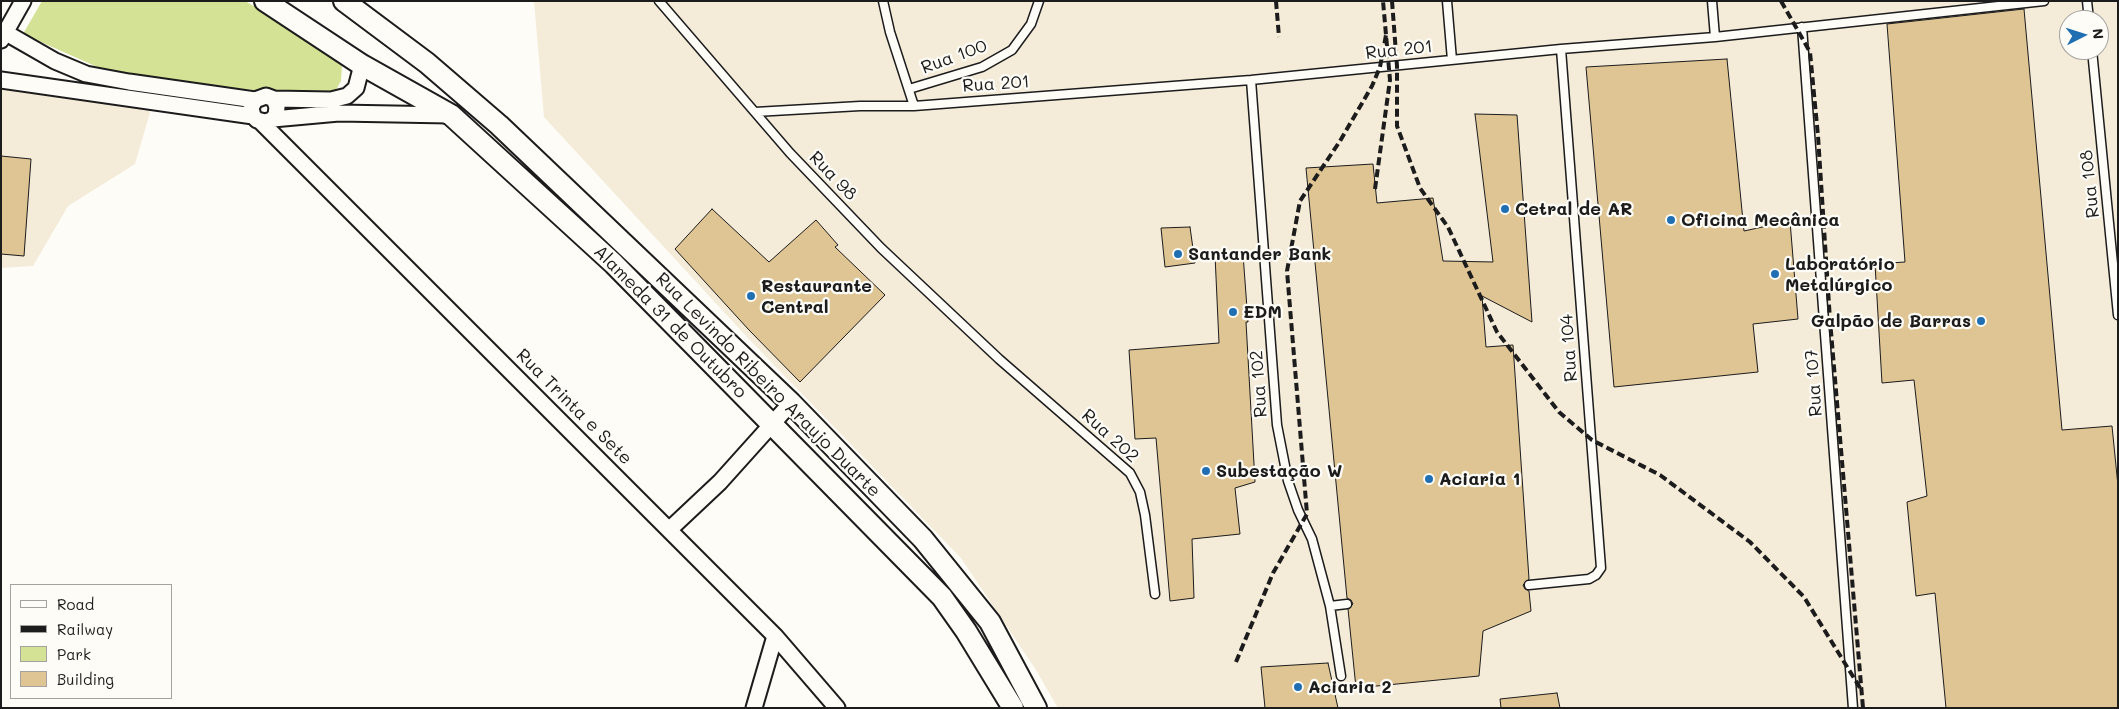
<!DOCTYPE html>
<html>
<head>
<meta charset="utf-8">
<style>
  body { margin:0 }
  #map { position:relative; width:2119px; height:709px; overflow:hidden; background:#fdfcf7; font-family:Mali,sans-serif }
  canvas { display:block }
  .frame { position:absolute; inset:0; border:2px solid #1c1c1c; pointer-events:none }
  .legend { position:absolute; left:10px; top:584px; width:162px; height:115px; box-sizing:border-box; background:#fdfcf7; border:1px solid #a3a29f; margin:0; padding:6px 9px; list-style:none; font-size:15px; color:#1c1c1c }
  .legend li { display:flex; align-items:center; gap:10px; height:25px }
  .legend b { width:25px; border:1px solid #a3a29f }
  .north { position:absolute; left:2059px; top:10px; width:50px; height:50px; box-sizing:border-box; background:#fdfcf7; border:1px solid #a3a29f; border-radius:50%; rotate:85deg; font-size:14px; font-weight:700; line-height:20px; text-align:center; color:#1c1c1c }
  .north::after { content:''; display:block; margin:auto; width:18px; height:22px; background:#1f6fb2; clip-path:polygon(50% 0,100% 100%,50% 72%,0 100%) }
</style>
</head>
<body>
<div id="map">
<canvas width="2119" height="709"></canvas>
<div class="frame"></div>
<ul class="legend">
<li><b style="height:6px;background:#fdfcf7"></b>Road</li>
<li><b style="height:6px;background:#1c1c1c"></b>Railway</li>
<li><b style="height:14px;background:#d4e295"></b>Park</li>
<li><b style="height:14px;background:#dfc494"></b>Building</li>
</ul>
<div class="north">N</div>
</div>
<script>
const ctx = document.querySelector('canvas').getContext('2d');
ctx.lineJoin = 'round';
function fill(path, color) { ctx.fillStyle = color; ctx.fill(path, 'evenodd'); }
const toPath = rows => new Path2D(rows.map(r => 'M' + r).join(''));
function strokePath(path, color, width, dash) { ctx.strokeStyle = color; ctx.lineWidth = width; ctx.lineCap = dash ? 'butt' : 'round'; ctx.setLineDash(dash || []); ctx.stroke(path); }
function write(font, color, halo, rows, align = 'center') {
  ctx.font = font + ' Mali,sans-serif'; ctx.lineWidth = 4.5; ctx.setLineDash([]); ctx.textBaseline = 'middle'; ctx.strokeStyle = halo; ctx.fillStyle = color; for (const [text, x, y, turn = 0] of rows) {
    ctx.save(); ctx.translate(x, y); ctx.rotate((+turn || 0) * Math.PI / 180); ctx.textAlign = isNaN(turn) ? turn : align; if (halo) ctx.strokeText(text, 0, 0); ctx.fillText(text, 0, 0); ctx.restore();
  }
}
const built = toPath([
  [534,1,2118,1,2118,708,1058,708,1036,670,961,558,747,337,544,117],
  [2069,20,2099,20,2099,50,2069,50],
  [1,86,155,95,135,164,68,206,33,266,1,268]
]);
const green = toPath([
  [42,1,245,1,333,52,342,66,341,81,336,90,315,97,173,81,102,69,23,34]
]);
const building = toPath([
  [2024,9,2062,430,2112,426,2118,486,2118,708,1946,708,1935,593,1916,596,1907,502,1927,496,1914,380,1882,383,1875,264,1905,262,1887,24,2024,9],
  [1727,59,1744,231,1790,221,1798,319,1753,324,1758,372,1614,387,1586,67,1727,59],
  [1475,114,1517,115,1532,322,1482,296,1486,347,1513,345,1529,579,1523,585,1525,589,1529,591,1531,611,1483,631,1479,676,1356,688,1348,609,1353,604,1351,600,1347,598,1306,168,1373,164,1377,203,1433,198,1443,261,1493,262,1475,114],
  [1,156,31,159,24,256,1,254,1,156],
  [712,209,769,262,816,220,838,245,835,247,885,295,800,382,749,330,675,249,712,209],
  [1190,227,1195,263,1165,267,1161,228,1190,227],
  [1243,254,1248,322,1246,322,1255,482,1235,488,1240,534,1192,539,1194,598,1170,601,1156,438,1135,439,1129,350,1219,343,1215,255,1243,254],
  [1328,663,1338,708,1265,708,1261,667,1328,663],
  [1557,693,1560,708,1501,708,1500,699,1557,693]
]);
const lane = toPath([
  [659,1,790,153,881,248,999,359,1130,473,1140,492,1145,515,1155,594],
  [883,1,890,32,914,106],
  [1447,1,1452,60],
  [1712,1,1715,37],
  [2087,1,2089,20],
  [1802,27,1853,708],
  [2092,50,2118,315],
  [1251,80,1277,425,1288,481,1298,510,1312,539,1330,606,1341,676],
  [909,89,982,67,1012,50,1031,24,1039,1],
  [755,112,860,106,914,106,1251,80,1561,49,1715,37,2044,1],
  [1529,585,1589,579,1596,575,1601,568,1561,49],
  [1330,606,1347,604]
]);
const street = toPath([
  [1,30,55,61,86,74,129,82,255,100],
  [1,40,23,1],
  [1,80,253,116,257,120,265,122,272,120,276,115,277,107,274,99,266,96,255,100,251,108,253,116],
  [274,99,331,100,347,96,356,88,362,65],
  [273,119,339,113,449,115],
  [260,121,775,636,837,708],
  [670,529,720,482,791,403],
  [754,708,775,636]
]);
const secondary = toPath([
  [265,1,362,65,451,115,614,264,942,597,966,631,1013,708],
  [344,1,427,63,499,125,791,403,923,539,990,622,1036,708]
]);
const rail = toPath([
  [1276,1,1279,37],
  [1392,1,1397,66,1397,126,1420,188,1448,227,1497,332,1559,412,1592,440,1660,475,1750,542,1804,597,1862,691],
  [1781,1,1810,52,1818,136,1830,320,1863,708],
  [1375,189,1390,80,1383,1],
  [1236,662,1273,573,1307,514,1287,271,1300,201,1340,141,1372,86,1380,67,1386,35]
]);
const markers = [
  [1505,209,5,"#1f6fb2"],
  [1671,220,5,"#1f6fb2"],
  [1178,254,5,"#1f6fb2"],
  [1775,274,5,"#1f6fb2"],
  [751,296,5,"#1f6fb2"],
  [1233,312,5,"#1f6fb2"],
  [1981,321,5,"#1f6fb2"],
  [1206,471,5,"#1f6fb2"],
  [1429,479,5,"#1f6fb2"],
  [1298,687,5,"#1f6fb2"]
];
const streetNames = [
  ["Rua 201",1399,50,-6],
  ["Rua 100",954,57,-20],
  ["Rua 201",996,84,-4],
  ["Rua 98",833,176,46],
  ["Rua 108",2090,184,-96],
  ["Alameda 31 de Outubro",670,322,45],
  ["Rua 104",1569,348,-94],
  ["Rua 107",1814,383,-94],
  ["Rua 102",1259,384,-94],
  ["Rua Levindo Ribeiro Araujo Duarte",768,385,45],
  ["Rua Trinta e Sete",574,407,45],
  ["Rua 202",1110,436,42]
];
const poiNames = [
  ["Cetral de AR",1515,209],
  ["Oficina Mecânica",1681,220],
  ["Santander Bank",1188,254],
  ["Laboratório",1785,264],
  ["Metalúrgico",1785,285],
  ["Restaurante",761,286],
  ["Central",761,307],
  ["EDM",1243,312],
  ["Galpão de Barras",1971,321,"right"],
  ["Subestação W",1216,471],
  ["Aciaria 1",1439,479],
  ["Aciaria 2",1308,687]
];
fill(built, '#f4ebd9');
fill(green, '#d4e295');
fill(building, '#dfc494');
strokePath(building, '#1c1c1c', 1);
strokePath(lane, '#1c1c1c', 11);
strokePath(street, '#1c1c1c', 19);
strokePath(secondary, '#1c1c1c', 24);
strokePath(lane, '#fdfcf7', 8);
strokePath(street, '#fdfcf7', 15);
strokePath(secondary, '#fdfcf7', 20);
strokePath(rail, '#1c1c1c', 4, [8, 4]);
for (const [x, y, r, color] of markers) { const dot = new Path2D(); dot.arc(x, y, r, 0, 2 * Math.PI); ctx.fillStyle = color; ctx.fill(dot); strokePath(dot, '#fdfcf7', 2); }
write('18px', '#1c1c1c', '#fdfcf7', streetNames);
write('bold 18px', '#1c1c1c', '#fdfcf7', poiNames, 'left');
</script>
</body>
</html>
